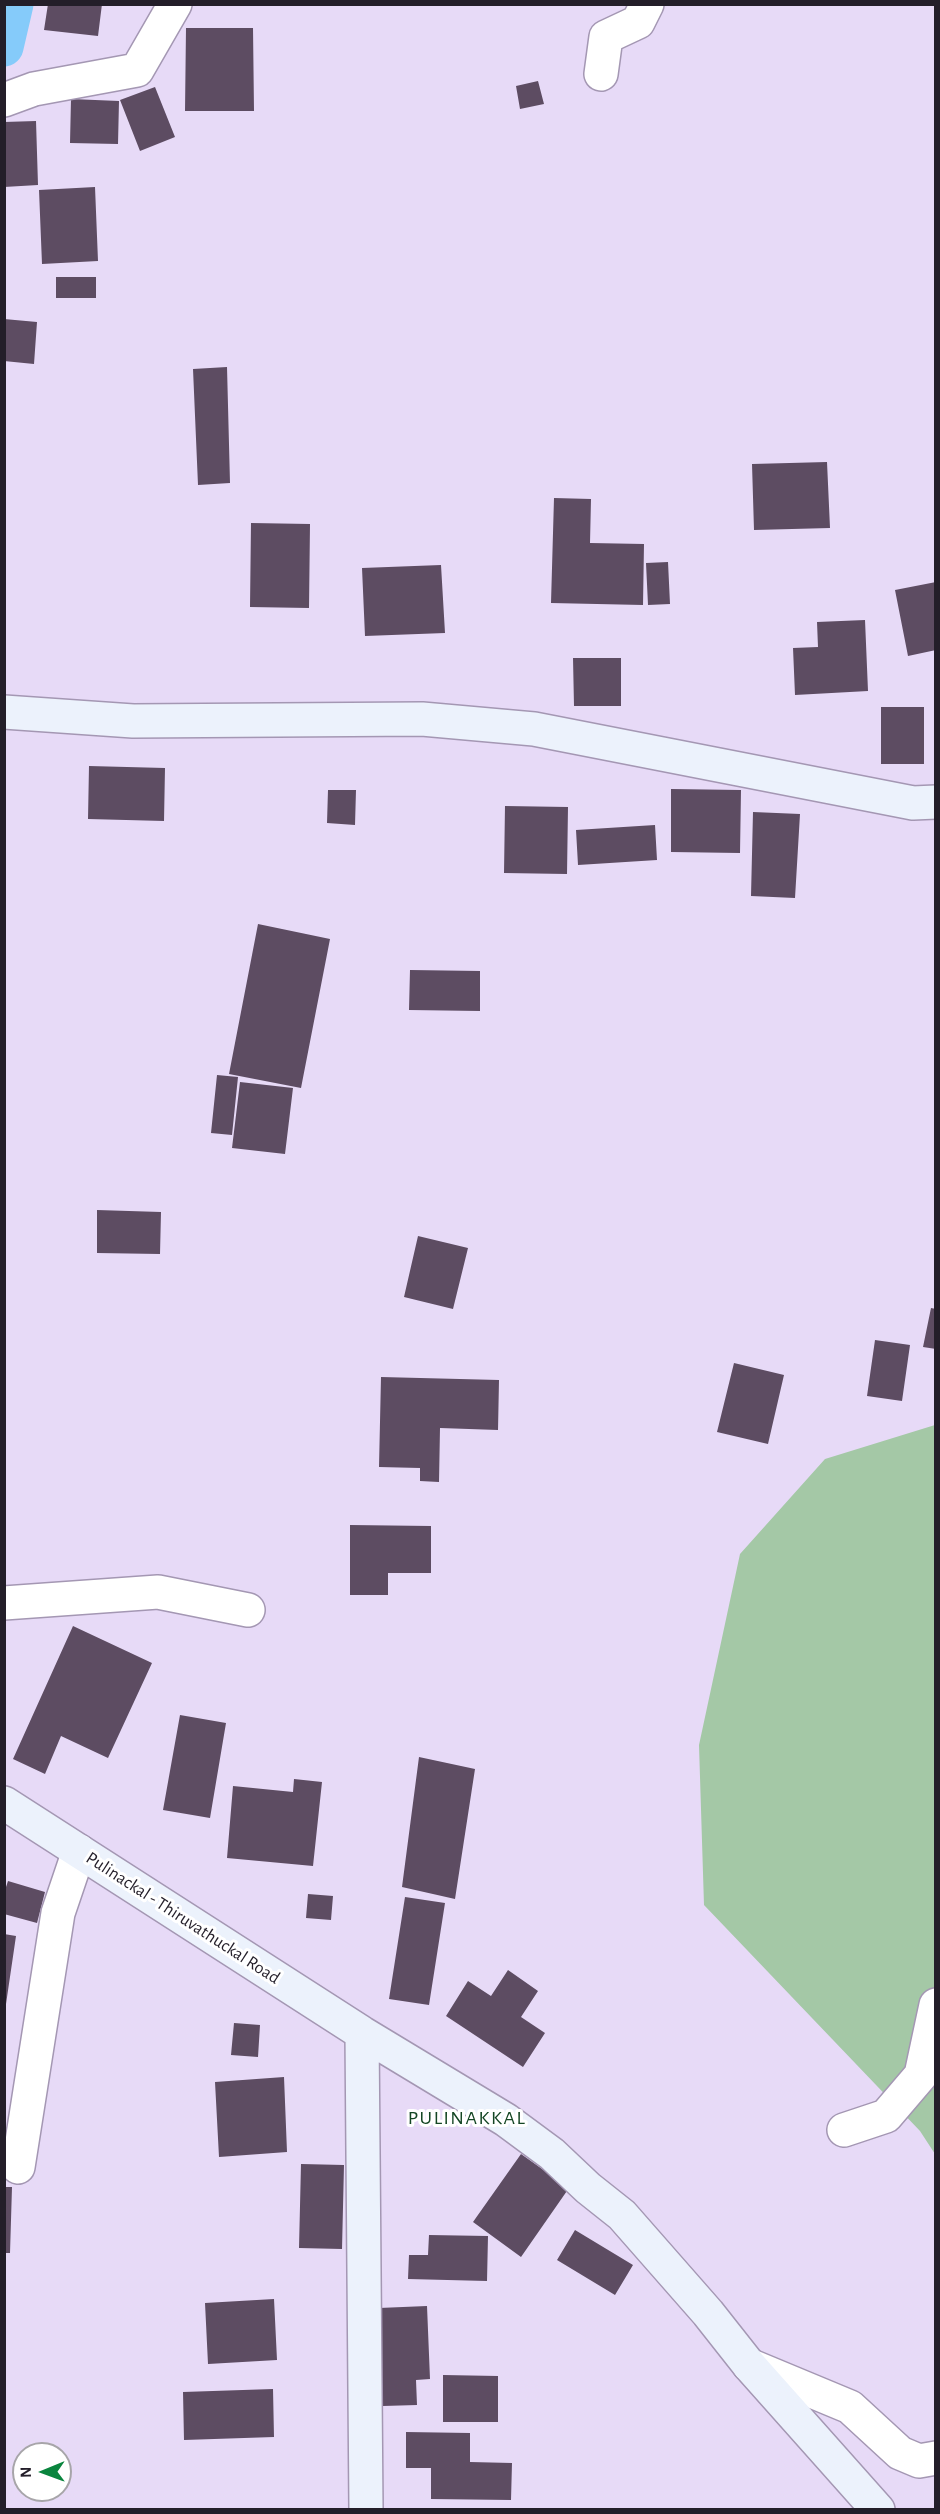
<!DOCTYPE html>
<html>
<head>
<meta charset="utf-8">
<style>
  body { margin:0 }
  #map { position:relative; width:940px; height:2514px; overflow:hidden; background:#e7daf7; font-family:"Alegreya Sans",sans-serif }
  canvas { display:block }
  .frame { position:absolute; inset:0; border:6px solid #231e29; pointer-events:none }
  .north { position:absolute; left:12px; top:2442px; width:60px; height:60px; box-sizing:border-box; background:#fff; border:2px solid #a7a5a9; border-radius:50%; rotate:269deg; font-size:16px; font-weight:700; line-height:24px; text-align:center; color:#231e29 }
  .north::after { content:''; display:block; margin:auto; width:21px; height:27px; background:#0a853e; clip-path:polygon(50% 0,100% 100%,50% 72%,0 100%) }
</style>
</head>
<body>
<div id="map">
<canvas width="940" height="2514"></canvas>
<div class="frame"></div>
<div class="north">N</div>
</div>
<script>
const ctx = document.querySelector('canvas').getContext('2d');
ctx.lineJoin = 'round';
function fill(path, color) { ctx.fillStyle = color; ctx.fill(path, 'evenodd'); }
const toPath = rows => new Path2D(rows.map(r => 'M' + r).join(''));
function strokePath(path, color, width, dash) { ctx.strokeStyle = color; ctx.lineWidth = width; ctx.lineCap = dash ? 'butt' : 'round'; ctx.setLineDash(dash || []); ctx.stroke(path); }
function write(font, color, halo, rows, align = 'center') {
  ctx.font = font + ' "Alegreya Sans",sans-serif'; ctx.lineWidth = 6; ctx.setLineDash([]); ctx.textBaseline = 'middle'; ctx.strokeStyle = halo; ctx.fillStyle = color; for (const [text, x, y, turn = 0] of rows) {
    ctx.save(); ctx.translate(x, y); ctx.rotate((+turn || 0) * Math.PI / 180); ctx.textAlign = isNaN(turn) ? turn : align; if (halo) ctx.strokeText(text, 0, 0); ctx.fillText(text, 0, 0); ctx.restore();
  }
}
const green = toPath([
  [935,1425,935,2154,920,2131,704,1905,699,1745,740,1554,825,1459]
]);
const canal = toPath([
  [4,47,14,4]
]);
const building = toPath([
  [48,4,102,4,98,36,44,30],
  [186,28,253,28,254,111,185,111],
  [538,81,544,104,520,109,516,86],
  [155,87,175,137,140,151,120,100],
  [71,99,119,101,118,144,70,143],
  [36,121,38,185,4,187,4,122],
  [95,187,98,261,42,264,39,190],
  [56,277,96,277,96,298,56,298],
  [4,319,37,322,34,364,4,361],
  [227,367,230,483,198,485,193,369],
  [827,462,830,528,754,530,752,464],
  [554,498,591,499,590,543,644,544,643,605,551,603],
  [251,523,310,524,309,608,250,607],
  [668,562,670,604,648,605,646,563],
  [441,565,445,633,365,636,362,568],
  [936,582,936,650,908,656,895,590],
  [865,620,868,691,795,695,793,648,818,647,817,622],
  [573,658,621,658,621,706,574,706],
  [881,707,924,707,924,764,881,764],
  [89,766,165,768,164,821,88,819],
  [671,789,741,790,740,853,671,852],
  [328,790,356,790,355,825,327,823],
  [505,806,568,807,567,874,504,873],
  [753,812,800,814,795,898,751,896],
  [655,825,657,860,578,865,576,830],
  [258,924,330,939,301,1088,229,1074],
  [410,970,480,971,480,1011,409,1010],
  [217,1075,238,1077,232,1135,211,1133],
  [240,1082,293,1088,285,1154,232,1148],
  [97,1210,161,1212,160,1254,97,1253],
  [418,1236,468,1248,453,1309,404,1297],
  [931,1308,936,1309,936,1349,923,1347],
  [875,1340,910,1345,902,1401,867,1396],
  [734,1363,784,1375,768,1444,717,1432],
  [381,1377,499,1380,498,1430,440,1428,439,1482,420,1481,420,1468,379,1467],
  [350,1525,431,1526,431,1573,388,1573,388,1595,350,1595],
  [73,1626,152,1663,108,1758,61,1736,45,1774,13,1759],
  [180,1715,226,1723,210,1818,163,1810],
  [419,1757,475,1769,455,1899,402,1887],
  [294,1779,322,1782,313,1866,227,1858,233,1786,293,1792],
  [8,1881,45,1892,37,1923,4,1914,4,1893],
  [308,1894,333,1896,331,1920,306,1918],
  [405,1897,445,1903,429,2005,389,1999],
  [4,1934,16,1936,6,2004,4,2004],
  [508,1970,538,1991,521,2017,545,2033,523,2067,446,2016,468,1981,491,1996],
  [234,2023,260,2025,258,2057,231,2055],
  [284,2077,287,2152,219,2157,215,2082],
  [521,2154,569,2188,521,2257,473,2222],
  [301,2164,344,2165,342,2249,299,2248],
  [4,2187,12,2187,10,2253,4,2253],
  [575,2230,633,2265,615,2295,557,2260],
  [429,2235,488,2236,487,2281,408,2279,409,2255,428,2255],
  [274,2299,277,2360,208,2364,205,2303],
  [427,2306,430,2379,416,2380,417,2405,383,2406,379,2308],
  [443,2375,498,2376,498,2422,443,2422],
  [273,2389,274,2437,184,2440,183,2392],
  [406,2432,470,2433,470,2462,512,2463,511,2500,431,2499,431,2468,406,2468]
]);
const street = toPath([
  [601,74,606,37,638,22,647,4],
  [4,100,34,89,137,70,175,4],
  [4,1603,158,1592,248,1610],
  [844,2130,886,2116,921,2075,936,2005],
  [18,2167,58,1913,79,1851],
  [749,2365,850,2407,900,2453,919,2461,936,2458]
]);
const secondary = toPath([
  [4,712,133,721,422,719,534,729,913,803,936,802],
  [4,1803,362,2033,506,2120,552,2154,588,2188,622,2215,708,2313,749,2365,878,2510],
  [362,2033,366,2510]
]);
const streetNames = [
  ["Pulinackal - Thiruvathuckal Road",183,1918,33]
];
const neighbourhoodNames = [
  ["PULINAKKAL",467,2118]
];
fill(green, '#a4c8a6');
strokePath(canal, '#85cbfa', 39);
fill(building, '#5d4c62');
strokePath(street, '#a497b3', 36);
strokePath(secondary, '#a497b3', 36);
strokePath(street, '#fff', 33);
strokePath(secondary, '#ecf2fc', 33);
write('18px', '#231e29', '#fff', streetNames);
ctx.letterSpacing = '1.5px';
write('20px', '#144624', '#fff', neighbourhoodNames);
ctx.letterSpacing = '0px';
</script>
</body>
</html>
